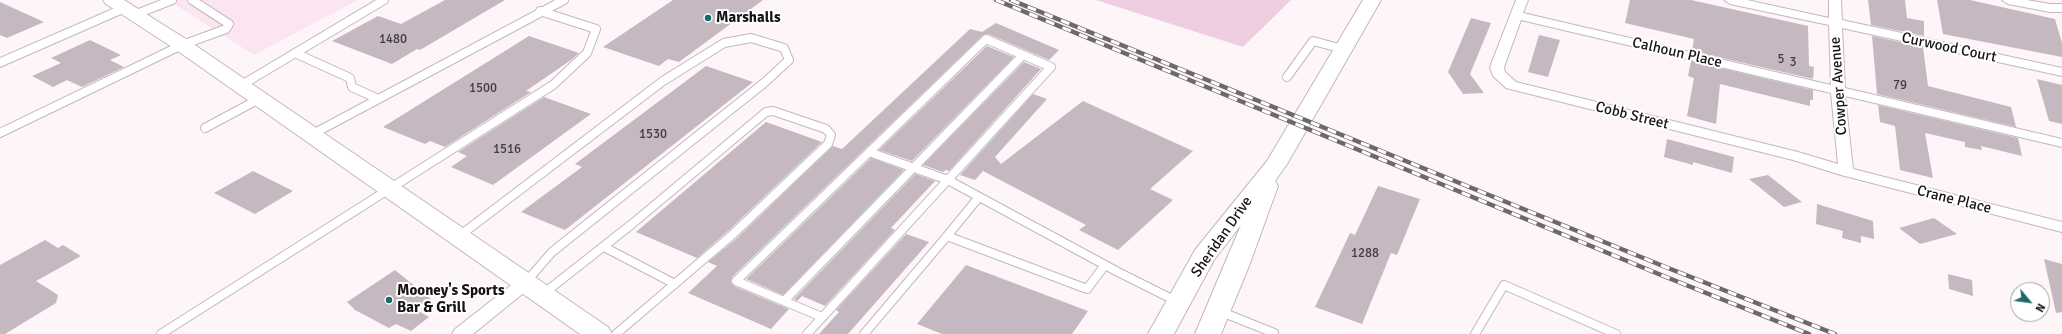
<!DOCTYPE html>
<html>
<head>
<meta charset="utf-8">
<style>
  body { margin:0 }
  #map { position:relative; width:2062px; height:334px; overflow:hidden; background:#fef5f9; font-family:Signika,sans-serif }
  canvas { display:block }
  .north { position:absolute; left:2010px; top:282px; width:40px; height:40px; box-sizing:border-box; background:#fff; border:1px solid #a2a0a1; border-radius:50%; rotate:119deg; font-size:11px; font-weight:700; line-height:16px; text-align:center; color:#171215 }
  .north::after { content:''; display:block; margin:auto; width:14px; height:18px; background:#1b6969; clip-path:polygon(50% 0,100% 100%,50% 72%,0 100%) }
</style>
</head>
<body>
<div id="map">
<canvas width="2062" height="334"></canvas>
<div class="north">N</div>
</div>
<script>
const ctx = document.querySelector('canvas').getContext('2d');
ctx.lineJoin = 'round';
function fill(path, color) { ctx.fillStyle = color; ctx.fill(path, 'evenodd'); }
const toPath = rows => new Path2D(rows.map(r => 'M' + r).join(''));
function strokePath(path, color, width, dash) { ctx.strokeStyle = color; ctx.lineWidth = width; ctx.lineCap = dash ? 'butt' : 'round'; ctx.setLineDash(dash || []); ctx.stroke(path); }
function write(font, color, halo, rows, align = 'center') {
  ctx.font = font + ' Signika,sans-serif'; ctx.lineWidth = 4; ctx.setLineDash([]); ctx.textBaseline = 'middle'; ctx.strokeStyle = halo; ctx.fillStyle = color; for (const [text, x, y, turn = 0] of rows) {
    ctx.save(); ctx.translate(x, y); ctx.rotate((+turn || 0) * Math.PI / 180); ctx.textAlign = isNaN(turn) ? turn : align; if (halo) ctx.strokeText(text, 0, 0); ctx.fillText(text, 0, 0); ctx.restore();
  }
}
const built = toPath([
  [168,0,358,0,254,55]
]);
const green = toPath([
  [1096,0,1291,0,1243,47]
]);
const building = toPath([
  [445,0,505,0,420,50,417,49,392,64,332,41,378,16,401,24],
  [673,0,763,0,679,62,668,59,659,66,603,47],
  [1630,0,1691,0,1808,26,1809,66,1814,67,1813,79,1692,51,1694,39,1625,23],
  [1868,0,1905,0,1907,18,1924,21,1924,36,1871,25],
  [1937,0,1970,0,2055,19,2062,43,2062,57,1943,34],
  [0,2,44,22,7,38,0,35],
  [1471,18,1491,23,1470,74,1484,93,1463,94,1448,72],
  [996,23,1059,50,1049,60,988,34,983,35,732,277,731,282,734,286,789,309,771,329,688,293,717,266,708,262,736,239,833,146,842,149,970,29,982,32],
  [1539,35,1560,40,1548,77,1528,72],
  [529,36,579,53,571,60,526,91,531,92,445,147,430,141,425,144,383,127],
  [1872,36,1923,47,1928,86,2011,107,2016,127,1877,94],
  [90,40,121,55,110,60,124,67,82,87,67,80,53,87,32,76,61,63,51,58],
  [987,46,1014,57,912,161,879,150],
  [1691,61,1813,90,1813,100,1810,100,1810,106,1720,84,1716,124,1687,116,1694,78,1688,76],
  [1024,62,1041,69,949,171,946,170,943,172,923,165],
  [706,66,753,82,565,230,521,212,582,167,575,164],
  [2037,79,2062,85,2062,124,2049,121],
  [1033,94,1047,99,995,157,1001,164,1083,101,1193,151,1150,189,1173,200,1118,250,1079,230,1086,225,983,171,975,180,960,175],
  [544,97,591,114,493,185,451,167,467,156,458,152],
  [1878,105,2018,138,2022,156,1981,146,1982,150,1965,147,1965,142,1925,133,1933,178,1900,170,1895,126,1880,122],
  [766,122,822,142,728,231,697,258,636,232],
  [1667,139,1734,157,1732,173,1693,162,1693,165,1664,157],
  [871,158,904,170,783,295,746,279],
  [253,171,293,191,255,214,214,193],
  [915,174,935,181,891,228,895,230,825,306,802,296,797,301,794,299],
  [1768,175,1802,202,1784,207,1749,179],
  [1378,186,1420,199,1397,255,1391,253,1362,324,1315,307,1350,233,1355,235],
  [1817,204,1873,221,1874,239,1861,236,1861,243,1842,238,1843,231,1816,224],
  [1934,218,1957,234,1920,244,1899,228],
  [906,234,929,242,848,334,819,334,839,312,836,310],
  [45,240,58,248,63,245,81,256,36,281,58,295,56,303,5,334,0,334,0,265],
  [2044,259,2062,264,2062,312,2056,313],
  [966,265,1088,311,1072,334,942,334,917,324],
  [395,270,431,299,415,309,429,317,411,331,396,324,389,328,355,310,347,302],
  [1948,274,1972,280,1973,296,1949,289]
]);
const service = toPath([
  [134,15,172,0],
  [295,53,350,78,352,87,378,99],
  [1287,77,1313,41,1343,49],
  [240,86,384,0],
  [205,128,259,99],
  [0,133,182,45,226,29,229,24,192,0],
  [311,135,564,0],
  [869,152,948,180,1118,272,1178,302],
  [979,197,947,236,1087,289,1105,265],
  [458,237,663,81,724,43,751,38,784,48,789,60,764,83,552,252,526,282],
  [604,247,675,284],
  [543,294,632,224,766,112,773,111,826,129,831,135,828,144,732,235,616,334],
  [784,301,1023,55],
  [1219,311,1274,333],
  [161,334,553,85,587,53,596,29,540,11],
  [807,334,1051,67,986,39,736,281,822,317],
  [864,334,947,236],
  [1475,334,1504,285,1616,334]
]);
const minor = toPath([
  [1516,0,1528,0,1523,13,1831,85,1829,25,1730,4,1724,0,1747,0,1829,18,1829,0,1841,0,1842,20,2062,68,2062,76,1842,28,1845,88,2062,139,2062,147,1845,96,1853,169,2062,222,2062,232,1841,175,1793,160,1506,88,1493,76,1490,67,1516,0],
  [1521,20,1831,93,1838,164,1798,152,1516,82,1505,72,1504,67,1521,20],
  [2002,0,2027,0,2050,4,2062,4,2062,12,2050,12,2008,4,2002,0],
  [124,4,128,5,130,8,128,11,0,67,0,58,124,4],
  [525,277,531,279,533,283,531,287,473,334,452,334,455,329,519,279,525,277]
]);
const secondary = toPath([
  [103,0,124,0,189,41,608,327,612,334,580,334,175,49,106,4,103,0]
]);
const primary = toPath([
  [1363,0,1381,0,1287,164,1275,181,1278,186,1249,266,1221,334,1195,334,1241,225,1214,260,1174,334,1148,334,1195,250,1267,161,1363,0]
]);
const rail = toPath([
  [996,0,1661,275,1809,334],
  [1011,0,1663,266,1835,334]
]);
const markers = [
  [708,18,4,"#1b6969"],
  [389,300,4,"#1b6969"]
];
const numberNames = [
  ["1480",393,40],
  ["5",1781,60],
  ["3",1793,63],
  ["79",1900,86],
  ["1500",483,89],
  ["1530",653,135],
  ["1516",507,150],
  ["1288",1365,254]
];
const poiNames = [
  ["Marshalls",716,18],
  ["Mooney's Sports",397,291],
  ["Bar & Grill",397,308]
];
const streetNames = [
  ["Curwood Court",1949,48,12],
  ["Calhoun Place",1677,53,13],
  ["Cowper Avenue",1839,86,-94],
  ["Cobb Street",1632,116,14],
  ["Crane Place",1954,200,14],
  ["Sheridan Drive",1222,237,-55]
];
fill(built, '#fbe5f1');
fill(green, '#efcde0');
fill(building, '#c6b8c0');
strokePath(service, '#c4b6be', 10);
strokePath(minor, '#c4b6be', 2);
strokePath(secondary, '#c4b6be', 2);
strokePath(primary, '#c4b6be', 2);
strokePath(service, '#fff', 8);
fill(minor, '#fff');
fill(secondary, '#fff');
fill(primary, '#fff');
strokePath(rail, '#6e676b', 4.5);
strokePath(rail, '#fff', 3, [9]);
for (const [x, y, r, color] of markers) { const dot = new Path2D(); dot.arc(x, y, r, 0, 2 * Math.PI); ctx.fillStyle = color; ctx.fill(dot); strokePath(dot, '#fff', 1.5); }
write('13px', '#433c40', null, numberNames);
write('bold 15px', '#171215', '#fff', poiNames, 'left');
write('15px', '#171215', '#fff', streetNames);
</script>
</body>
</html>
